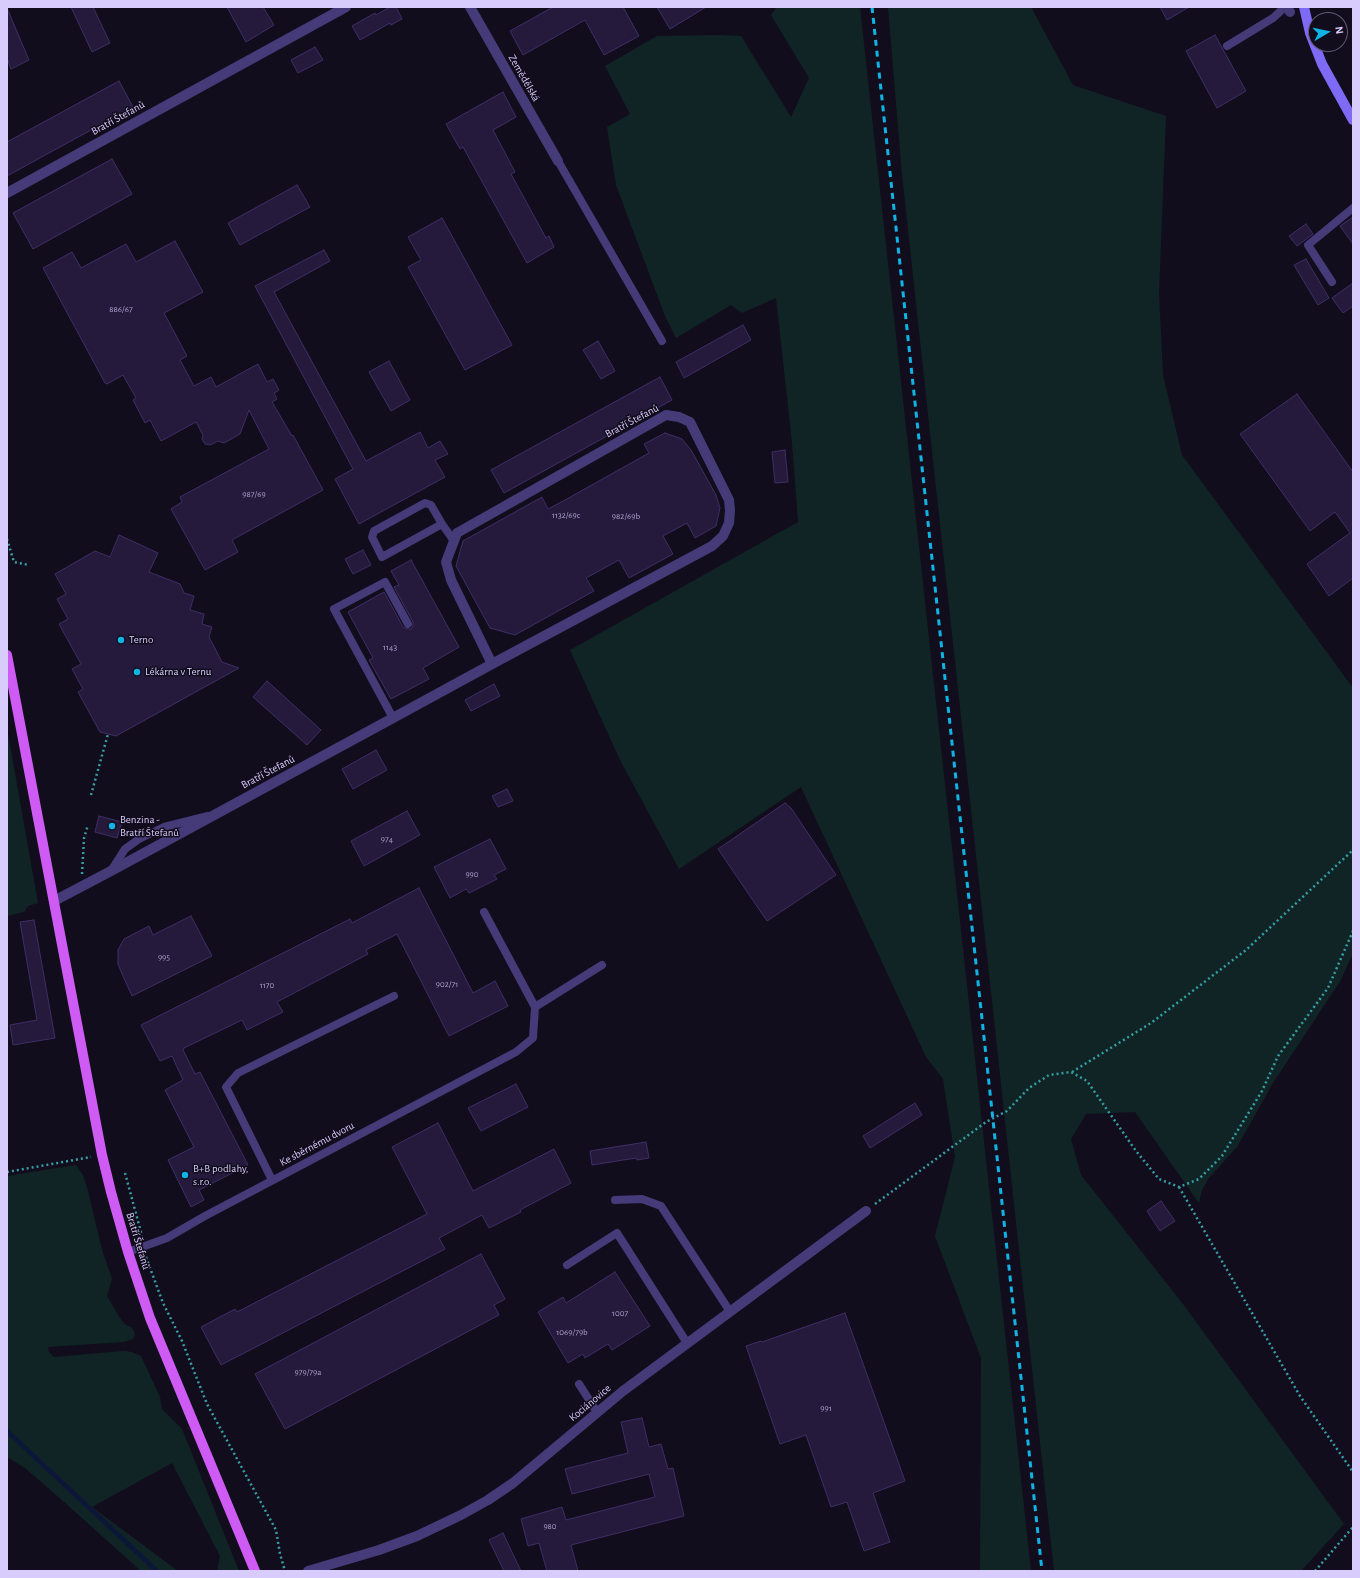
<!DOCTYPE html>
<html>
<head>
<meta charset="utf-8">
<style>
  body { margin:0 }
  #map { position:relative; width:1360px; height:1578px; overflow:hidden; background:#120d1d; font-family:"Alegreya Sans",sans-serif }
  canvas { display:block }
  .frame { position:absolute; inset:0; border:8px solid #d7ccfb; pointer-events:none }
  .north { position:absolute; left:1308px; top:12px; width:40px; height:40px; box-sizing:border-box; background:#120d1d; border:1px solid #615976; border-radius:50%; rotate:81deg; font-size:11px; font-weight:700; line-height:16px; text-align:center; color:#d7ccfb }
  .north::after { content:''; display:block; margin:auto; width:14px; height:18px; background:#10b4e4; clip-path:polygon(50% 0,100% 100%,50% 72%,0 100%) }
</style>
</head>
<body>
<div id="map">
<canvas width="1360" height="1578"></canvas>
<div class="frame"></div>
<div class="north">N</div>
</div>
<script>
const ctx = document.querySelector('canvas').getContext('2d');
ctx.lineJoin = 'round';
function fill(path, color) { ctx.fillStyle = color; ctx.fill(path, 'evenodd'); }
const toPath = rows => new Path2D(rows.map(r => 'M' + r).join(''));
function strokePath(path, color, width, dash) { ctx.strokeStyle = color; ctx.lineWidth = width; ctx.lineCap = dash ? 'butt' : 'round'; ctx.setLineDash(dash || []); ctx.stroke(path); }
function write(font, color, halo, rows, align = 'center') {
  ctx.font = font + ' "Alegreya Sans",sans-serif'; ctx.lineWidth = 3; ctx.setLineDash([]); ctx.textBaseline = 'middle'; ctx.strokeStyle = halo; ctx.fillStyle = color; for (const [text, x, y, turn = 0] of rows) {
    ctx.save(); ctx.translate(x, y); ctx.rotate((+turn || 0) * Math.PI / 180); ctx.textAlign = isNaN(turn) ? turn : align; if (halo) ctx.strokeText(text, 0, 0); ctx.fillText(text, 0, 0); ctx.restore();
  }
}
const green = toPath([
  [777,7,860,7,1031,1571,980,1571,981,1358,935,1236,955,1157,943,1079,926,1057,801,787,679,869,620,760,570,650,798,522,792,443,776,298,742,313,731,305,676,338,665,316,616,185,607,127,630,114,605,66,657,36,721,35,741,36,791,117,809,78,771,15],
  [888,7,1031,7,1073,85,1166,116,1159,293,1163,375,1182,455,1353,688,1353,953,1341,980,1273,1083,1237,1147,1208,1179,1202,1190,1199,1203,1135,1112,1086,1114,1071,1139,1081,1175,1183,1304,1344,1524,1301,1571,1054,1571,902,175],
  [7,728,38,903,28,906,24,912,7,916],
  [76,1165,83,1175,88,1191,102,1250,112,1279,107,1296,120,1318,126,1325,131,1327,134,1331,135,1335,133,1339,124,1342,48,1347,49,1352,54,1357,123,1351,132,1352,141,1356,160,1397,162,1409,182,1429,239,1571,217,1571,220,1556,172,1463,92,1507,178,1571,141,1571,63,1501,25,1468,7,1457,7,1176]
]);
const stream = toPath([
  [7,1431,157,1571]
]);
const building = toPath([
  [71,7,93,7,110,43,92,52,71,7],
  [227,7,263,7,274,25,246,42,227,7],
  [390,7,396,7,402,19,391,25,390,23,360,40,352,26,375,13,376,15,390,7],
  [553,7,623,7,639,36,604,55,585,20,523,55,510,31,553,7],
  [657,7,706,7,670,29,657,7],
  [1160,7,1189,7,1167,20,1160,7],
  [7,8,29,60,11,69,7,58,7,8],
  [1215,35,1246,91,1217,108,1186,51,1215,35],
  [315,47,323,60,298,73,291,60,315,47],
  [119,81,133,107,7,176,7,142,119,81],
  [503,92,516,117,493,130,515,172,511,174,546,238,549,236,554,247,527,263,463,147,460,149,446,124,503,92],
  [112,159,132,194,33,249,13,213,112,159],
  [297,185,310,207,240,245,228,223,297,185],
  [1353,217,1353,244,1340,226,1353,217],
  [442,218,512,345,465,370,408,267,421,260,408,237,442,218],
  [1306,224,1313,234,1297,246,1289,236,1306,224],
  [175,241,203,292,164,313,187,356,180,360,194,386,211,377,216,387,258,364,267,382,273,379,279,390,274,393,277,399,272,402,292,436,293,435,323,490,232,540,238,552,205,570,171,509,182,502,180,497,269,449,249,410,240,434,224,443,218,441,210,445,205,444,202,439,203,435,196,422,161,441,150,420,145,423,133,400,136,398,123,375,107,384,105,383,43,268,72,252,81,268,126,244,136,262,175,241],
  [324,250,330,261,274,292,366,461,420,432,428,448,440,441,448,454,435,460,445,477,359,524,335,479,353,469,255,286,324,250],
  [1306,259,1329,298,1318,305,1294,265,1306,259],
  [1353,283,1353,306,1343,313,1332,298,1353,283],
  [743,325,751,340,684,378,676,362,743,325],
  [598,341,615,371,601,379,583,350,598,341],
  [389,361,410,400,391,411,369,372,389,361],
  [660,377,672,400,504,493,491,470,660,377],
  [1297,394,1353,472,1353,578,1329,596,1307,564,1350,533,1335,512,1310,531,1240,434,1297,394],
  [665,433,682,439,691,450,716,495,720,508,716,526,695,538,687,523,663,536,673,554,629,578,619,560,586,578,594,591,515,635,490,628,456,566,463,541,542,497,548,509,565,500,649,453,644,444,665,433],
  [785,450,788,482,775,483,772,452,785,450],
  [119,535,158,553,149,572,180,584,184,593,194,596,190,610,204,614,202,624,212,627,209,637,222,662,239,668,116,736,100,732,78,692,83,689,72,669,81,664,59,624,68,619,57,599,66,594,55,574,95,551,110,557,119,535],
  [363,550,371,565,353,574,345,559,363,550],
  [411,560,459,647,423,668,429,679,391,699,369,660,373,658,348,612,384,592,403,627,407,629,411,629,413,626,413,622,394,587,399,585,391,571,411,560],
  [267,681,321,730,307,745,253,697,267,681],
  [494,684,500,696,471,711,465,700,494,684],
  [376,750,387,770,353,789,342,769,376,750],
  [507,789,513,801,498,807,492,796,507,789],
  [785,803,791,808,836,875,767,921,718,849,785,803],
  [407,811,420,835,364,866,351,841,407,811],
  [99,816,122,822,117,838,95,832,99,816],
  [490,839,506,869,494,875,497,879,469,893,466,889,450,898,434,867,490,839],
  [419,888,473,993,495,981,508,1006,449,1036,397,934,366,950,368,954,277,1002,283,1012,247,1030,242,1020,184,1048,183,1050,195,1074,200,1072,248,1165,199,1190,204,1200,191,1207,168,1160,194,1147,165,1090,183,1080,172,1056,160,1061,141,1025,350,919,352,923,419,888],
  [191,916,212,956,132,996,123,976,118,964,118,950,124,939,149,926,153,935,191,916],
  [34,920,55,1038,13,1045,10,1025,37,1020,20,922,34,920],
  [516,1084,528,1107,481,1131,468,1108,516,1084],
  [915,1103,922,1115,870,1148,863,1136,915,1103],
  [438,1123,473,1191,554,1149,571,1183,520,1210,521,1212,489,1228,482,1215,439,1238,445,1249,221,1365,201,1327,235,1309,237,1312,427,1214,392,1147,438,1123],
  [646,1142,649,1158,637,1160,636,1158,592,1165,590,1151,646,1142],
  [1161,1201,1175,1221,1160,1231,1147,1211,1161,1201],
  [481,1254,505,1299,494,1305,499,1315,285,1429,255,1374,481,1254],
  [615,1272,650,1326,612,1350,608,1344,585,1358,583,1354,568,1363,538,1312,563,1297,566,1303,615,1272],
  [845,1313,905,1481,873,1493,890,1542,864,1551,847,1502,831,1507,806,1435,780,1444,746,1346,761,1341,762,1342,845,1313],
  [642,1418,649,1447,661,1444,668,1469,673,1468,684,1516,571,1545,578,1571,547,1571,539,1543,528,1546,521,1519,562,1507,566,1520,655,1497,649,1474,572,1494,565,1469,628,1453,621,1422,642,1418],
  [503,1533,509,1546,521,1571,504,1571,489,1540,503,1533]
]);
const path = toPath([
  [7,539,14,562,29,565],
  [91,795,108,734],
  [82,874,84,838,88,825],
  [1072,1072,1151,1023,1246,950,1353,850],
  [7,1172,91,1157],
  [125,1173,142,1236],
  [1179,1187,1300,1396,1353,1472],
  [875,1204,986,1122,1007,1111,1029,1088,1049,1075,1071,1072,1087,1081,1136,1151,1159,1179,1179,1187,1199,1179,1222,1156,1262,1091,1278,1056,1328,988,1353,931],
  [146,1257,163,1303,182,1341,207,1404,276,1530,280,1554,285,1571],
  [1315,1571,1353,1527]
]);
const lane = toPath([
  [1227,46,1273,18,1285,7],
  [558,161,662,341],
  [1332,282,1308,245,1353,208],
  [442,524,382,557,372,537,374,531,425,503,431,505,442,524,454,541],
  [393,718,334,609,385,582,408,624],
  [111,871,125,849,139,839,164,827,208,816],
  [484,912,535,1007],
  [272,1180,226,1087,238,1073,394,996],
  [615,1200,642,1199,661,1206,729,1310],
  [128,1252,167,1238,205,1216,516,1052,533,1038,535,1007,602,965],
  [567,1265,617,1233,687,1343],
  [579,1384,597,1412]
]);
const street = toPath([
  [470,7,558,161],
  [1287,7,1290,12],
  [7,193,346,7],
  [54,901,111,871,393,718,492,664,712,546,723,536,729,523,730,510,729,500,690,422,679,417,666,415,457,533,446,562,451,580,492,664],
  [308,1571,379,1550,417,1536,461,1515,488,1500,513,1483,623,1391,866,1211]
]);
const secondary = toPath([
  [1304,7,1310,33,1322,64,1353,120]
]);
const primary = toPath([
  [7,655,102,1155,111,1192,128,1252,150,1318,255,1571]
]);
const rail = toPath([
  [872,7,1042,1571]
]);
const markers = [
  [121,640,4,"#10b4e4"],
  [137,672,4,"#10b4e4"],
  [112,826,4,"#10b4e4"],
  [185,1175,4,"#10b4e4"]
];
const numberNames = [
  ["886/67",121,309],
  ["987/69",254,494],
  ["1132/69c",566,515],
  ["982/69b",626,516],
  ["1143",390,647],
  ["974",387,839],
  ["990",472,874],
  ["995",164,957],
  ["902/71",447,984],
  ["1170",267,985],
  ["1007",620,1313],
  ["1069/79b",572,1332],
  ["979/79a",308,1372],
  ["991",826,1408],
  ["980",550,1526]
];
const streetNames = [
  ["Zemědělská",524,78,60],
  ["Bratří Štefanů",118,118,-29],
  ["Bratří Štefanů",632,421,-28],
  ["Bratří Štefanů",268,772,-28],
  ["Ke sběrnému dvoru",317,1144,-28],
  ["Bratří Štefanů",138,1241,73],
  ["Kociánovice",590,1403,-40]
];
const poiNames = [
  ["Terno",129,640],
  ["Lékárna v Ternu",145,672],
  ["Benzina -",120,820],
  ["Bratří Štefanů",120,833],
  ["B+B podlahy,",193,1169],
  ["s.r.o.",193,1182]
];
fill(green, '#102426');
strokePath(stream, '#0c1637', 4.5);
fill(building, '#251a3c');
strokePath(building, '#402e66', 1);
strokePath(path, '#359fa6', 2.5, [2, 3]);
strokePath(lane, '#453b78', 8);
strokePath(street, '#453b78', 10);
strokePath(secondary, '#7f6af5', 10);
strokePath(primary, '#ce5bf4', 10);
strokePath(rail, '#10b4e4', 3, [6, 5]);
for (const [x, y, r, color] of markers) { const dot = new Path2D(); dot.arc(x, y, r, 0, 2 * Math.PI); ctx.fillStyle = color; ctx.fill(dot); strokePath(dot, '#120d1d', 1.5); }
write('9px', '#aaa0cb', null, numberNames);
write('11px', '#d7ccfb', '#120d1d', streetNames);
write('11px', '#d7ccfb', '#120d1d', poiNames, 'left');
</script>
</body>
</html>
